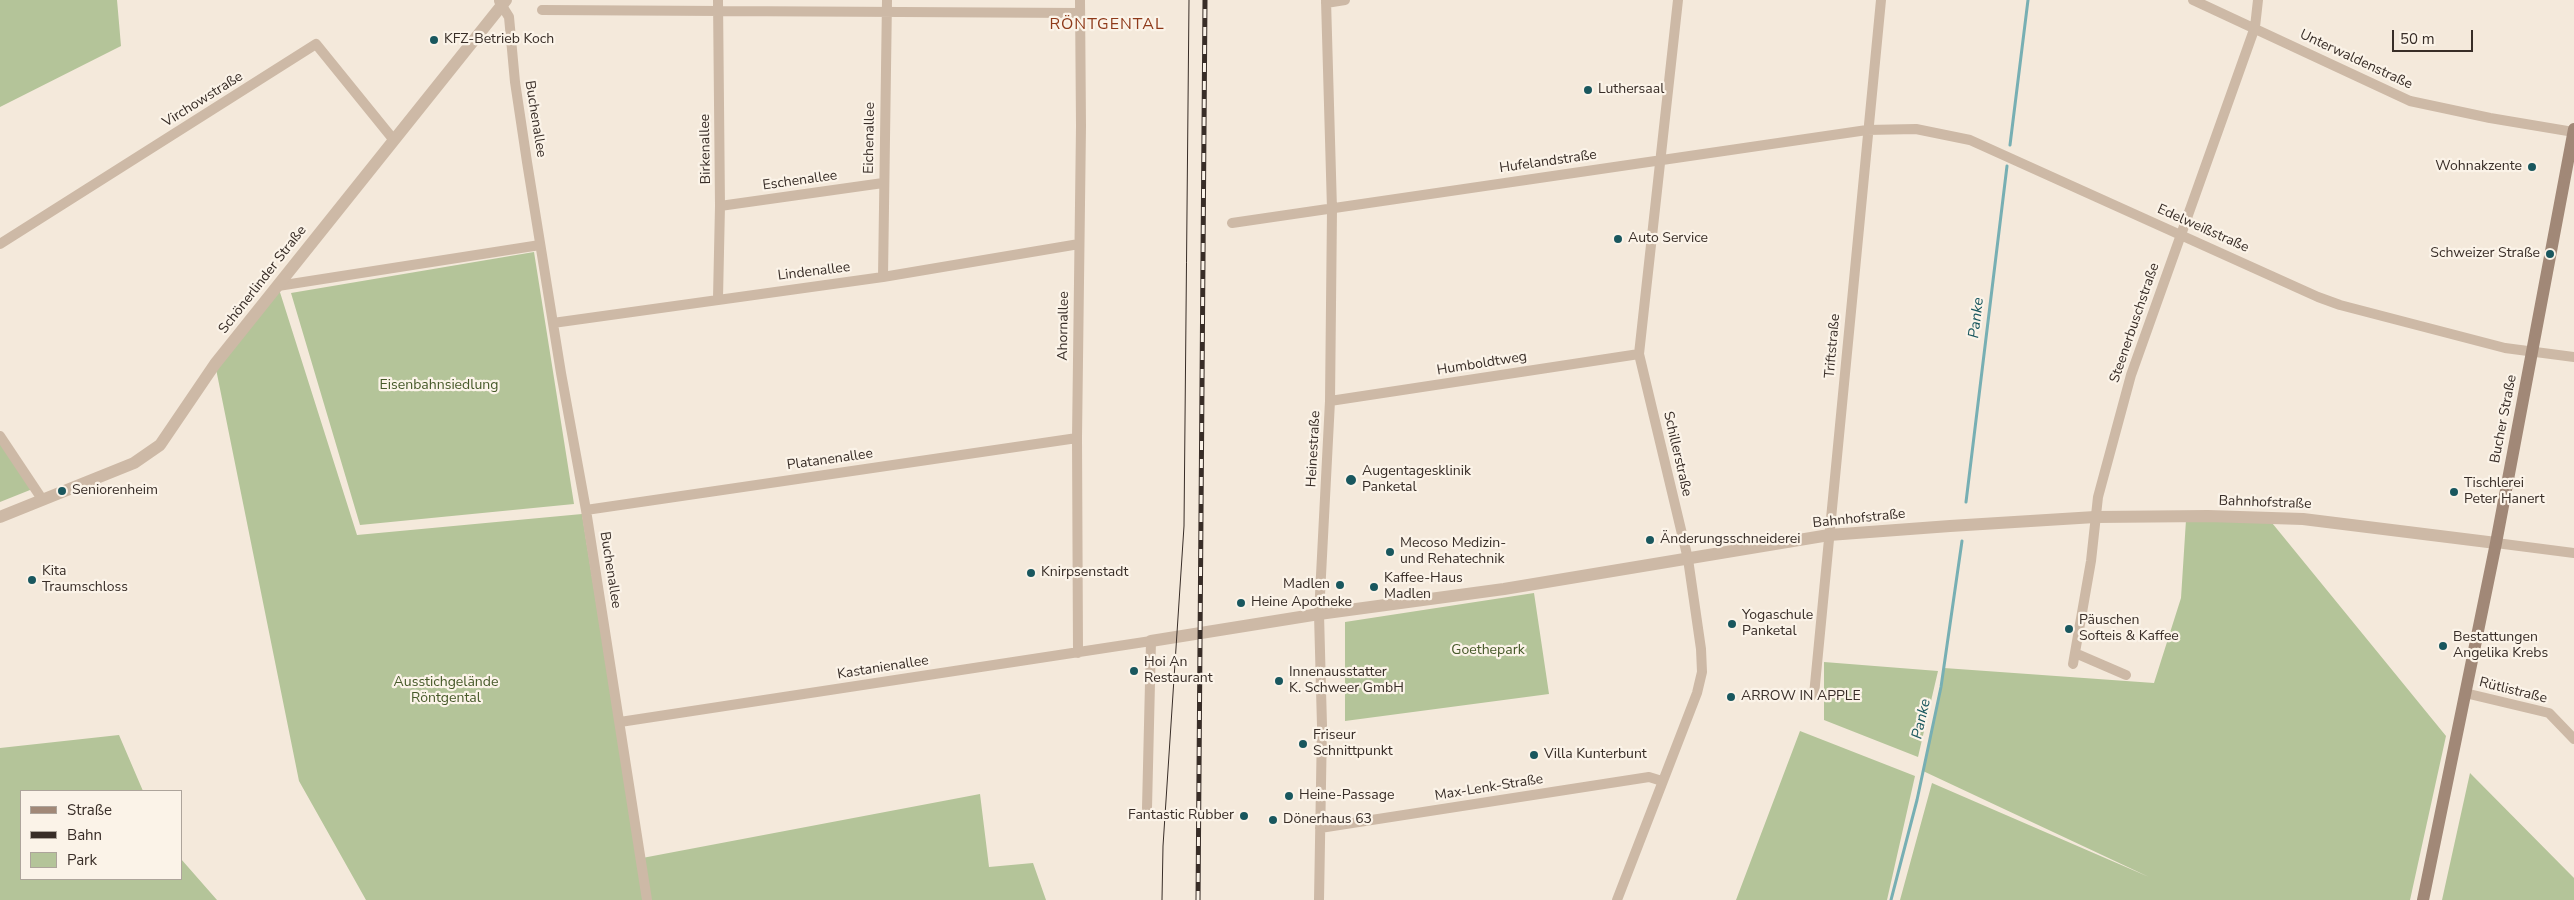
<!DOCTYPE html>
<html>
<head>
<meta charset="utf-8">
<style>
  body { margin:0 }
  #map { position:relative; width:2574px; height:900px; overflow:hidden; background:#f4e9db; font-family:"Nunito Sans",sans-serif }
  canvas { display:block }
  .legend { position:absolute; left:20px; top:790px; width:162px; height:90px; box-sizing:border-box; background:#fbf3e8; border:1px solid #ada49b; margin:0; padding:6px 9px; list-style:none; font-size:15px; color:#382d27 }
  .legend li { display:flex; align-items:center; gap:10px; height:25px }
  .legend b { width:25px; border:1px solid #ada49b }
  .scale { position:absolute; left:2392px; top:30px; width:81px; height:22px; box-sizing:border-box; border:2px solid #382d27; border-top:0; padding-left:6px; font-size:15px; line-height:18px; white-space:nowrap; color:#382d27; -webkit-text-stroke:4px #fbf3e8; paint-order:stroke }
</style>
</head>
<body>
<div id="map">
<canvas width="2574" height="900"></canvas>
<ul class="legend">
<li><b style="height:6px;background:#a18877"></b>Straße</li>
<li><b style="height:6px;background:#382d27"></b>Bahn</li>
<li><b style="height:14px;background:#b4c499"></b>Park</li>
</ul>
<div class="scale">50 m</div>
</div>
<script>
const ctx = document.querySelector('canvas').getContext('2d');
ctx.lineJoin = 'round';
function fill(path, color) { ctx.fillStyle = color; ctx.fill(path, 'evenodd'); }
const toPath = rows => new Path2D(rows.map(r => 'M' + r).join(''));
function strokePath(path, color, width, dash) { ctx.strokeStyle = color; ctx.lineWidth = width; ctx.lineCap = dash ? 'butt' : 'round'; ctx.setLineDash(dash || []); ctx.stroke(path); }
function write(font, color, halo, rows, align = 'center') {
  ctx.font = font + ' "Nunito Sans",sans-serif'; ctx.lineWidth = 4.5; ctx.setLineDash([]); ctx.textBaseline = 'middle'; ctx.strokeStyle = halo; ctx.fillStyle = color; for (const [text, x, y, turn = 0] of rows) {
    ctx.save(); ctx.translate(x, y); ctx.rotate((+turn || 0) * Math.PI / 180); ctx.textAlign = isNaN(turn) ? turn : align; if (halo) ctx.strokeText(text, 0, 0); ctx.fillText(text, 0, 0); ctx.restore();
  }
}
const green = toPath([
  [0,0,117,0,121,46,0,107],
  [534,252,574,504,360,525,291,293],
  [278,286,357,535,582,514,637,859,980,794,989,867,1033,863,1046,900,366,900,299,781,215,364],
  [0,435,35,488,0,502],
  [2268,518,2446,736,2410,900,1900,900,1932,783,2149,877,1923,771,1944,668,2154,683,2181,598,2186,520],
  [1534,593,1549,694,1345,721,1345,622],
  [1824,662,1938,671,1918,757,1824,720],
  [1800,731,1915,776,1887,900,1736,900],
  [119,735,143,791,21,791,21,879,181,879,181,859,217,900,0,900,0,748],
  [2470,773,2574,878,2574,900,2442,900]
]);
const stream = toPath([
  [2010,145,2028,0],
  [1966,502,2007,166],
  [1891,900,1917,800,1941,687,1962,541]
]);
const minor = toPath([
  [2193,0,2410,101,2490,118,2574,132],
  [499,1,509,17,515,82,527,162,561,373,586,510,647,900],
  [1326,3,1345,0],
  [542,10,1080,13],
  [720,206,883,183],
  [1232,223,1867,130,1916,129,1970,140,2318,297,2340,305,2505,348,2574,357],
  [0,244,316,44,393,139],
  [883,277,887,0],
  [278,286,540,245],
  [718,298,720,206,718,0],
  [553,323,883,277,1079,244],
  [1330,401,1639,354],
  [0,436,42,499],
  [586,510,1077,438],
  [2496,543,2574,553],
  [1078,653,1077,438,1081,126,1080,0],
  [2075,653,2126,675],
  [2073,664,2091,561,2098,497,2131,375,2255,27,2258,0],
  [2465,693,2549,713,2574,739],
  [1814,695,1881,0],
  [620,722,1151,641,1147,808],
  [1320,828,1649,777,1662,781],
  [1319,900,1322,726,1319,614,1330,401,1332,209,1326,0],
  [1617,900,1697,693,1702,672,1701,649,1688,559,1639,354,1678,0]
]);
const tertiary = toPath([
  [0,517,134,463,160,445,215,364,506,0],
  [1151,641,1319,614,1504,589,1829,535,1950,526,2095,517,2208,516,2303,519,2496,543]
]);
const secondary = toPath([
  [2423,900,2496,543,2574,129]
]);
const tram = toPath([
  [1162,900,1163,846,1184,526,1189,0]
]);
const rail = toPath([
  [1198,900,1205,0]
]);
const markers = [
  [434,40,5,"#19575e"],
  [1588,90,5,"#19575e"],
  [2532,167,5,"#19575e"],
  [1618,239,5,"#19575e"],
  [2550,254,5,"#19575e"],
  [1351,480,6,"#19575e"],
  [62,491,5,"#19575e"],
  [2454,492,5,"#19575e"],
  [1650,540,5,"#19575e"],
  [1390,552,5,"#19575e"],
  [1031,573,5,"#19575e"],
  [32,580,5,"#19575e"],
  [1340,585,5,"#19575e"],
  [1374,587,5,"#19575e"],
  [1241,603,5,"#19575e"],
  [1732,624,5,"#19575e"],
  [2069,629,5,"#19575e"],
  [2443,646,5,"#19575e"],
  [1134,671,5,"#19575e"],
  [1279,681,5,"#19575e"],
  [1731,697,5,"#19575e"],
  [1303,744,5,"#19575e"],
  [1534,755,5,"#19575e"],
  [1289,796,5,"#19575e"],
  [1244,816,5,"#19575e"],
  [1273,820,5,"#19575e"]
];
const poiNames = [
  ["KFZ-Betrieb Koch",444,40],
  ["Luthersaal",1598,90],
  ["Wohnakzente",2522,167,"right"],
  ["Auto Service",1628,239],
  ["Schweizer Straße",2540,254,"right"],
  ["Augentagesklinik",1362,472],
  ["Panketal",1362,488],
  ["Tischlerei",2464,484],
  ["Peter Hanert",2464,500],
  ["Seniorenheim",72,491],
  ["Änderungsschneiderei",1660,540],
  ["Mecoso Medizin-",1400,544],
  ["und Rehatechnik",1400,560],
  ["Kita",42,572],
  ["Traumschloss",42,588],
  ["Knirpsenstadt",1041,573],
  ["Kaffee-Haus",1384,579],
  ["Madlen",1384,595],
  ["Madlen",1330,585,"right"],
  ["Heine Apotheke",1251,603],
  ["Yogaschule",1742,616],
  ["Panketal",1742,632],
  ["Päuschen",2079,621],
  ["Softeis & Kaffee",2079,637],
  ["Bestattungen",2453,638],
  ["Angelika Krebs",2453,654],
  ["Hoi An",1144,663],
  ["Restaurant",1144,679],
  ["Innenausstatter",1289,673],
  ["K. Schweer GmbH",1289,689],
  ["ARROW IN APPLE",1741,697],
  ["Friseur",1313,736],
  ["Schnittpunkt",1313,752],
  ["Villa Kunterbunt",1544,755],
  ["Heine-Passage",1299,796],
  ["Fantastic Rubber",1234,816,"right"],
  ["Dönerhaus 63",1283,820]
];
const streetNames = [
  ["Unterwaldenstraße",2356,60,25],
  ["Virchowstraße",203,100,-32],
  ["Buchenallee",535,119,81],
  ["Eichenallee",870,138,-89],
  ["Birkenallee",706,149,-91],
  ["Hufelandstraße",1548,162,-8],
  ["Eschenallee",800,181,-8],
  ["Edelweißstraße",2203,229,24],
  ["Lindenallee",814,272,-7],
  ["Schönerlinder Straße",263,280,-52],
  ["Steenerbuschstraße",2135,323,-71],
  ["Ahornallee",1064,326,-89],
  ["Triftstraße",1833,346,-85],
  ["Humboldtweg",1482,364,-9],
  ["Bucher Straße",2504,419,-79],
  ["Heinestraße",1314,449,-87],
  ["Schillerstraße",1677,454,77],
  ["Platanenallee",830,460,-8],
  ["Bahnhofstraße",2265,503,2],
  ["Bahnhofstraße",1859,519,-6],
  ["Buchenallee",610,570,81],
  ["Kastanienallee",883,668,-9],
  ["Rütlistraße",2513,691,14],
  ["Max-Lenk-Straße",1489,788,-9]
];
const parkNames = [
  ["Eisenbahnsiedlung",439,386],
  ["Goethepark",1488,651],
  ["Ausstichgelände",446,683],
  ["Röntgental",446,699]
];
const waterNames = [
  ["Panke",1977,318,-83],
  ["Panke",1922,719,-77]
];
const quarterNames = [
  ["RÖNTGENTAL",1107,25]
];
fill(green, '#b4c499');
strokePath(stream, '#77afb3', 3);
strokePath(minor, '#cdb9a6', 10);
strokePath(tertiary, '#cdb9a6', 12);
strokePath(secondary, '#a18877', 12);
strokePath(tram, '#382d27', 1);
strokePath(rail, '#382d27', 5);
strokePath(rail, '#fbf3e8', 3, [9]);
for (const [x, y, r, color] of markers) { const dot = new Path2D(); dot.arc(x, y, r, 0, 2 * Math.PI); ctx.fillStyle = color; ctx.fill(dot); strokePath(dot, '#fbf3e8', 2); }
write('14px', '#382d27', '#fbf3e8', poiNames, 'left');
write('14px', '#382d27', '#fbf3e8', streetNames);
write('14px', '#465929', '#fbf3e8', parkNames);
write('italic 15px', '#19575e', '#fbf3e8', waterNames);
ctx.letterSpacing = '1px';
write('16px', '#8e3919', '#fbf3e8', quarterNames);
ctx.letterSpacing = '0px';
</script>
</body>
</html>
